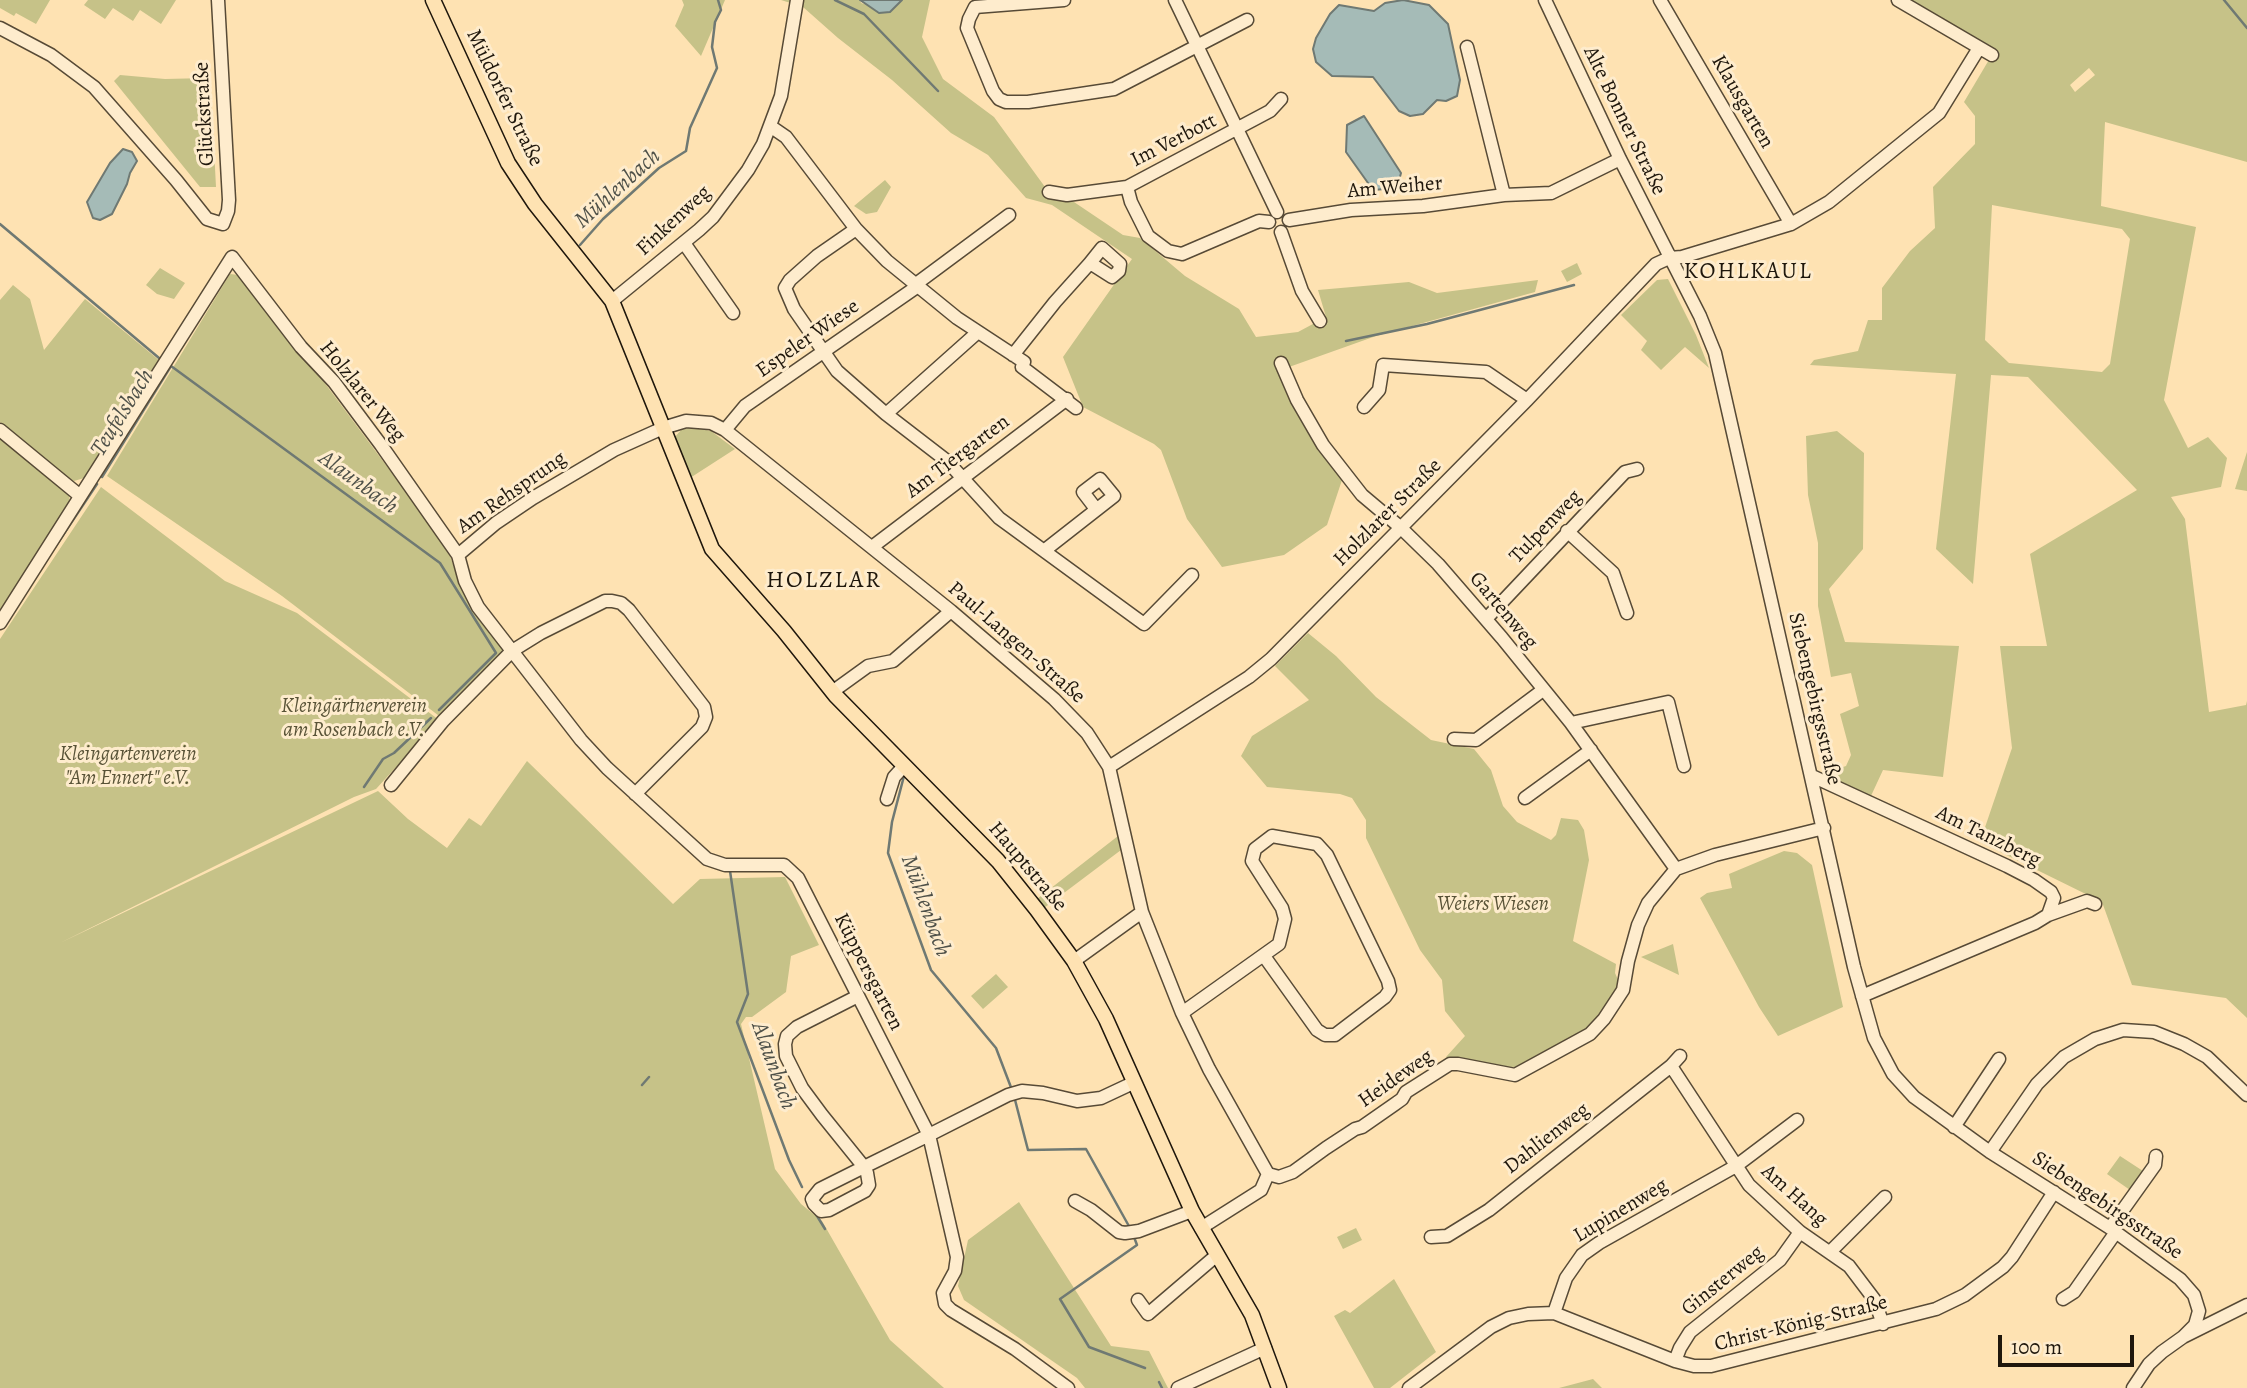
<!DOCTYPE html>
<html>
<head>
<meta charset="utf-8">
<style>
  body { margin:0 }
  #map { position:relative; width:2247px; height:1388px; overflow:hidden; background:#fee2b2; font-family:Alegreya,serif }
  canvas { display:block }
  .scale { position:absolute; left:1998px; top:1335px; width:136px; height:32px; box-sizing:border-box; border:4px solid #1f170c; border-top:0; padding-left:9px; font-size:21px; line-height:24px; white-space:nowrap; color:#1f170c; -webkit-text-stroke:5px #feeccd; paint-order:stroke }
</style>
</head>
<body>
<div id="map">
<canvas width="2247" height="1388"></canvas>
<div class="scale">100 m</div>
</div>
<script>
const ctx = document.querySelector('canvas').getContext('2d');
ctx.lineJoin = 'round';
function fill(path, color) { ctx.fillStyle = color; ctx.fill(path, 'evenodd'); }
const toPath = rows => new Path2D(rows.map(r => 'M' + r).join(''));
function strokePath(path, color, width, dash) { ctx.strokeStyle = color; ctx.lineWidth = width; ctx.lineCap = dash ? 'butt' : 'round'; ctx.setLineDash(dash || []); ctx.stroke(path); }
function write(font, color, halo, rows, align = 'center') {
  ctx.font = font + ' Alegreya,serif'; ctx.lineWidth = 6; ctx.setLineDash([]); ctx.textBaseline = 'middle'; ctx.strokeStyle = halo; ctx.fillStyle = color; for (const [text, x, y, turn = 0] of rows) {
    ctx.save(); ctx.translate(x, y); ctx.rotate((+turn || 0) * Math.PI / 180); ctx.textAlign = isNaN(turn) ? turn : align; if (halo) ctx.strokeText(text, 0, 0); ctx.fillText(text, 0, 0); ctx.restore();
  }
}
const green = toPath([
  [0,0,50,0,36,24,16,13,14,16,0,8],
  [88,0,176,0,161,24,140,10,133,21,113,8,105,19,84,5],
  [682,0,725,0,701,56,675,26,684,5],
  [781,0,860,0,861,3,890,12,902,0,930,0,922,37,943,79,994,117,1045,187,1074,202,1123,235,1140,238,1185,276,1239,309,1256,337,1298,332,1326,317,1318,290,1409,282,1437,293,1538,280,1535,292,1376,336,1289,367,1287,370,1344,474,1327,525,1284,555,1222,567,1187,519,1161,450,1154,444,1083,407,1063,357,1132,259,1052,205,1026,198,988,155,951,133,892,80,838,38,803,7],
  [1905,0,2247,0,2247,162,2105,122,2101,206,2196,227,2164,400,2188,448,2208,437,2227,458,2221,487,2171,497,2185,519,2209,712,2246,705,2247,701,2247,1018,2226,998,2132,985,2102,902,1980,842,2012,748,2000,646,2047,646,2030,554,2137,490,2028,377,1991,375,1973,584,1936,549,1956,374,1810,365,1814,360,1858,351,1868,320,1882,320,1882,288,1910,251,1935,228,1933,187,1975,144,1975,116,1964,102,1993,53],
  [2089,68,2095,75,2075,92,2070,85],
  [1992,205,2122,229,2130,239,2110,364,2102,372,2009,363,1985,340],
  [120,75,165,79,207,78,207,91,211,91,216,187,200,187,114,81],
  [885,180,891,187,877,212,866,214,854,206],
  [1577,263,1582,274,1567,282,1561,271],
  [160,268,185,283,174,299,157,294,146,285],
  [230,274,239,275,266,313,318,374,418,508,450,556,459,582,474,609,505,652,447,722,282,596,107,476],
  [1668,279,1696,335,1709,368,1685,347,1661,370,1641,350,1647,341,1621,315,1657,280],
  [13,285,30,299,44,350,85,299,160,361,84,478,74,481,64,475,0,422,0,300],
  [692,427,711,431,735,449,690,478,675,437,681,430],
  [1837,431,1864,453,1863,549,1829,589,1845,642,1959,646,1943,777,1883,770,1870,798,1819,775,1846,766,1851,755,1840,714,1859,706,1851,673,1831,677,1818,606,1818,543,1808,495,1806,436],
  [0,439,69,495,70,502,0,614],
  [2247,452,2247,491,2235,489],
  [101,487,225,581,297,613,439,720,376,789,354,797,60,943,378,791,408,819,447,848,469,818,481,826,527,761,673,904,700,879,785,877,819,945,791,956,786,992,752,1017,746,1017,741,1024,775,1169,801,1204,822,1221,890,1340,944,1388,0,1388,0,639],
  [1308,633,1336,656,1376,697,1431,740,1474,749,1491,770,1503,806,1517,822,1551,840,1556,835,1561,818,1578,820,1584,830,1589,860,1573,941,1616,964,1615,973,1620,984,1594,1028,1519,1071,1449,1061,1446,1057,1465,1036,1445,1011,1442,980,1420,950,1366,838,1366,820,1352,798,1340,794,1267,787,1241,756,1252,736,1309,700,1275,666],
  [1118,836,1121,850,1044,908,1037,899],
  [1784,851,1797,853,1812,865,1843,1007,1778,1036,1759,1007,1700,898,1707,893,1732,888,1729,874],
  [1673,944,1679,975,1641,957],
  [996,974,1008,987,983,1009,971,996],
  [2120,1156,2143,1171,2130,1190,2107,1174],
  [1019,1202,1111,1346,1149,1351,1168,1388,1085,1388,1077,1378,964,1300,958,1286,968,1240],
  [1356,1228,1362,1240,1343,1249,1337,1237],
  [1394,1279,1436,1352,1390,1388,1374,1388,1334,1316,1345,1310,1350,1313],
  [1593,1379,1602,1388,1559,1388]
]);
const water = toPath([
  [860,0,902,0,890,12,879,13,860,0],
  [1403,0,1429,5,1448,24,1460,80,1457,96,1446,101,1437,100,1423,114,1410,116,1399,111,1373,77,1332,76,1316,62,1313,49,1316,38,1330,14,1339,5,1374,11,1385,3,1403,0],
  [1364,116,1401,173,1397,188,1373,190,1346,152,1347,125,1364,116],
  [123,149,132,152,137,161,130,173,127,184,112,214,100,220,93,218,87,202,110,163,123,149]
]);
const stream = toPath([
  [835,0,864,14,938,91],
  [2224,0,2247,28],
  [0,224,159,358],
  [580,245,603,219,659,168,686,151,690,128,717,68,712,47,715,22,721,10,718,0],
  [1346,341,1427,324,1574,285],
  [102,477,171,366,440,563,496,653,439,710],
  [55,547,97,484],
  [904,776,892,822,888,853,931,970,996,1048,1012,1090],
  [364,787,383,759,394,753,431,718],
  [730,871,748,994,737,1022,789,1160,802,1187],
  [642,1085,649,1077],
  [1014,1096,1028,1150,1086,1149,1130,1228],
  [814,1211,825,1229],
  [1134,1237,1137,1245,1060,1299,1089,1347,1145,1368],
  [1159,1382,1162,1388]
]);
const minor = toPath([
  [1064,0,975,7,969,19,967,28,993,91,999,99,1006,102,1028,102,1114,89,1247,20],
  [1175,0,1277,212],
  [1545,0,1620,159,1700,316,1715,353,1854,967,1874,1038,1893,1074,1914,1097,1990,1152,2110,1228,2180,1279,2194,1295,2199,1311,2195,1325,2183,1337],
  [1660,0,1791,224],
  [1898,0,1992,55],
  [0,28,51,55,94,87,176,180,207,219,223,224,228,211,229,200,218,0],
  [1467,47,1504,195],
  [770,126,786,137,856,229,887,261,957,318,1024,362,1022,367,1076,408],
  [1127,187,1131,202,1148,236,1168,251,1182,254,1259,221,1269,222],
  [1049,192,1067,195,1127,187,1270,111,1281,99],
  [1289,220,1351,210,1423,206,1504,195,1551,193,1620,159],
  [856,229,817,256,790,280,785,288,794,309,837,371,886,414,947,461,999,518,1144,624,1192,575],
  [1281,232,1302,291,1320,321],
  [684,243,733,313],
  [1102,248,1120,264,1119,271,1112,277,1090,263,1102,248],
  [916,284,1009,215],
  [612,301,699,230,713,217,748,170,763,144,781,96,797,0],
  [1013,355,1055,302,1090,263],
  [1281,363,1297,400,1323,445,1362,495,1400,527,1438,564,1502,638,1571,723,1676,869],
  [1364,407,1379,390,1383,365,1486,372,1527,400],
  [886,414,978,332],
  [0,430,79,495],
  [725,430,745,406,918,286],
  [1567,531,1613,573,1627,613],
  [872,547,1067,399],
  [1045,550,1114,496,1100,479,1083,492,1096,509],
  [458,555,496,523,533,498,614,450,663,428,686,421,711,423,725,430,951,611,1054,699,1087,733,1109,767,1142,912,1182,1013,1209,1069,1268,1174],
  [1486,619,1625,472,1637,469],
  [0,623,232,257,301,347,334,382,381,445,458,555,465,581,478,607,581,740,607,768,707,859,725,865,784,865,798,878,929,1135,957,1257,955,1271,943,1293,945,1304,951,1310,1015,1349,1068,1388],
  [832,692,868,666,893,661,951,611],
  [1571,723,1668,702,1684,766],
  [1454,739,1476,740,1543,690],
  [1109,767,1249,677,1271,659,1527,400,1656,264,1669,258,1682,257,1791,224,1829,202,1939,113,1979,48],
  [1812,776,2007,866,2034,880,2051,892,2054,898,2048,915,2035,923,1862,996],
  [391,785,443,721,512,651,541,633,605,601,612,601,621,603,629,610,704,707,706,717,702,727,635,794],
  [1525,798,1591,750],
  [887,799,894,777,904,766],
  [2048,915,2087,901,2095,904],
  [1074,961,1142,912],
  [858,996,797,1027,787,1036,785,1044,786,1056,802,1088,822,1115,864,1167,867,1173,869,1185,865,1191,829,1210,821,1211,814,1204,812,1199,820,1189,864,1167,929,1135,1008,1095,1022,1091,1043,1093,1077,1101,1101,1098,1133,1083],
  [1182,1013,1279,944,1285,919,1282,908,1252,861,1255,849,1272,836,1317,844,1327,855,1388,981,1390,990,1385,997,1335,1035,1325,1035,1317,1030,1264,956],
  [1671,1066,1749,1185,1800,1232,1849,1266,1874,1299,1883,1324],
  [1954,1127,1999,1059],
  [1990,1152,2037,1084,2064,1057,2095,1039,2123,1030,2154,1032,2184,1044,2207,1057,2247,1095],
  [1268,1174,1279,1177,1293,1172,1326,1148,1355,1129,1362,1127,1395,1104,1402,1099,1406,1092,1450,1064,1458,1064,1515,1075,1590,1034,1604,1019,1623,990,1628,961,1638,925,1648,903,1676,869,1715,855,1824,828],
  [1075,1201,1091,1210,1119,1232,1125,1233,1139,1231,1192,1211],
  [1201,1228,1261,1190,1268,1174],
  [2110,1228,2155,1165,2156,1156],
  [1431,1237,1447,1236,1489,1210,1671,1066,1680,1056],
  [1830,1252,1885,1197],
  [2063,1299,2074,1292,2116,1232],
  [1138,1300,1148,1314,1217,1255],
  [1554,1313,1566,1278,1582,1255,1599,1243,1736,1166,1797,1120],
  [1675,1361,1680,1348,1690,1332,1780,1260,1800,1232],
  [1178,1388,1265,1348],
  [1409,1388,1491,1327,1509,1318,1528,1314,1554,1313,1675,1361,1694,1366,1711,1366,1936,1309,1965,1295,2003,1267,2012,1257,2054,1192],
  [2133,1388,2149,1364,2162,1352,2183,1337,2247,1305]
]);
const major = toPath([
  [433,0,508,163,535,204,612,301,712,549,784,631,835,695,998,861,1037,910,1074,961,1106,1019,1192,1211,1252,1315,1279,1388]
]);
const streetNames = [
  ["Müldorfer Straße",504,98,64],
  ["Klausgarten",1742,102,60],
  ["Glückstraße",205,114,-93],
  ["Alte Bonner Straße",1624,121,64],
  ["Im Verbott",1174,141,-27],
  ["Am Weiher",1395,188,-5],
  ["Finkenweg",674,221,-43],
  ["Espeler Wiese",808,339,-35],
  ["Holzlarer Weg",362,392,51],
  ["Am Tiergarten",958,457,-37],
  ["Am Rehsprung",512,493,-35],
  ["Holzlarer Straße",1388,513,-45],
  ["Tulpenweg",1546,527,-46],
  ["Gartenweg",1503,611,50],
  ["Paul-Langen-Straße",1016,643,41],
  ["Siebengebirgsstraße",1814,699,77],
  ["Am Tanzberg",1988,837,26],
  ["Hauptstraße",1027,867,50],
  ["Küppersgarten",868,972,63],
  ["Heideweg",1396,1079,-35],
  ["Dahlienweg",1547,1139,-38],
  ["Am Hang",1794,1196,42],
  ["Siebengebirgsstraße",2107,1206,34],
  ["Lupinenweg",1621,1211,-31],
  ["Ginsterweg",1723,1281,-39],
  ["Christ-König-Straße",1801,1324,-14]
];
const parkNames = [
  ["Kleingärtnerverein",354,707],
  ["am Rosenbach e.V.",354,731],
  ["Kleingartenverein",128,755],
  ["\"Am Ennert\" e.V.",128,779],
  ["Weiers Wiesen",1493,905]
];
const waterNames = [
  ["Mühlenbach",618,189,-42],
  ["Teufelsbach",123,413,-58],
  ["Alaunbach",358,483,36],
  ["Mühlenbach",925,906,70],
  ["Alaunbach",773,1066,70]
];
const neighbourhoodNames = [
  ["KOHLKAUL",1748,272]
];
const quarterNames = [
  ["HOLZLAR",824,581]
];
fill(green, '#c6c288');
fill(water, '#a5bbb7');
strokePath(water, '#6f7973', 2);
strokePath(stream, '#6f7973', 2.5);
strokePath(minor, '#574a36', 15);
strokePath(major, '#1f170c', 17);
strokePath(minor, '#feeccd', 12);
strokePath(major, '#fee2b2', 14);
write('21px', '#1f170c', '#feeccd', streetNames);
write('italic 21px', '#595337', '#feeccd', parkNames);
write('italic 23px', '#4e5048', '#feeccd', waterNames);
ctx.letterSpacing = '2px';
write('23px', '#1f170c', '#feeccd', neighbourhoodNames);
ctx.letterSpacing = '0px';
ctx.letterSpacing = '2px';
write('24px', '#1f170c', '#feeccd', quarterNames);
ctx.letterSpacing = '0px';
</script>
</body>
</html>
